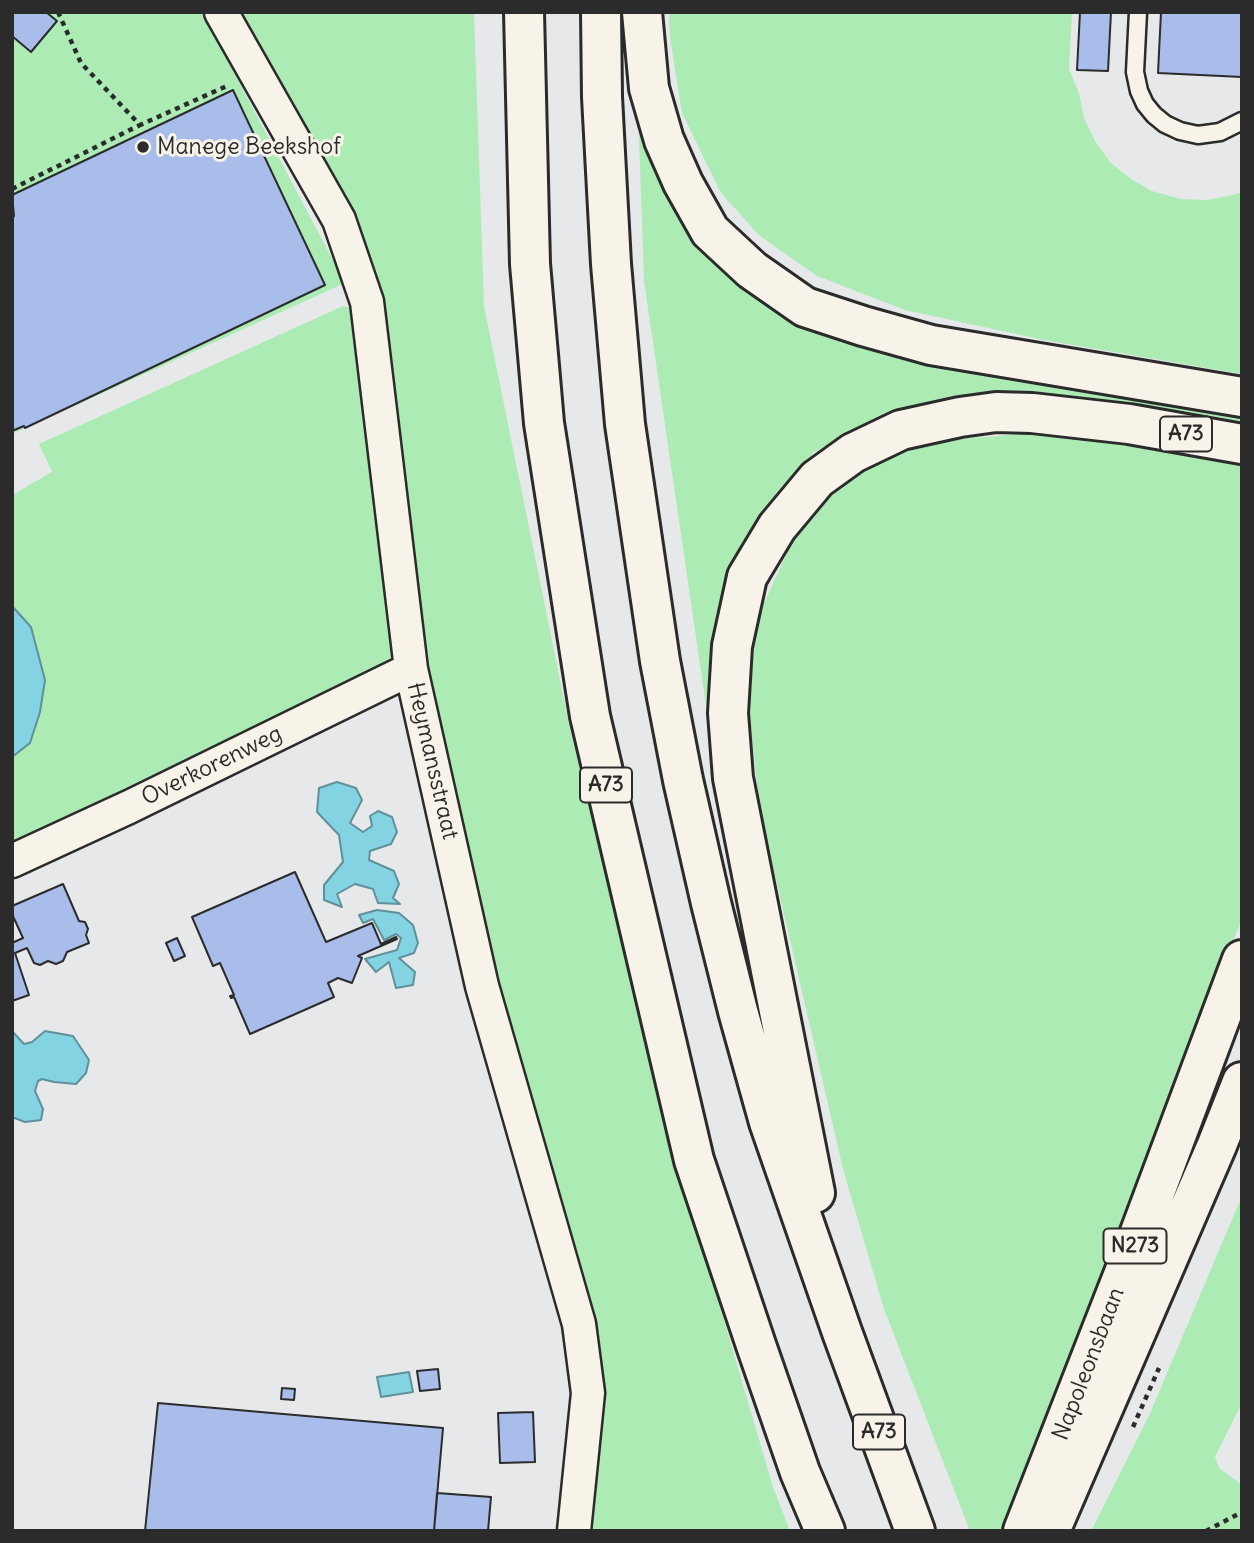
<!DOCTYPE html>
<html>
<head>
<meta charset="utf-8">
<style>
  body { margin:0 }
  #map { position:relative; width:1254px; height:1543px; overflow:hidden; background:#e7e8e9; font-family:Delius,sans-serif }
  canvas { display:block }
  .frame { position:absolute; inset:0; border:14px solid #2b2b2b; pointer-events:none }
</style>
</head>
<body>
<div id="map">
<canvas width="1254" height="1543"></canvas>
<div class="frame"></div>
</div>
<script>
const ctx = document.querySelector('canvas').getContext('2d');
ctx.lineJoin = 'round';
function fill(path, color) { ctx.fillStyle = color; ctx.fill(path, 'evenodd'); }
const toPath = rows => new Path2D(rows.map(r => 'M' + r).join(''));
function strokePath(path, color, width, dash) { ctx.strokeStyle = color; ctx.lineWidth = width; ctx.lineCap = dash ? 'butt' : 'round'; ctx.setLineDash(dash || []); ctx.stroke(path); }
function write(font, color, halo, rows, align = 'center') {
  ctx.font = font + ' Delius,sans-serif'; ctx.lineWidth = 6; ctx.setLineDash([]); ctx.textBaseline = 'middle'; ctx.strokeStyle = halo; ctx.fillStyle = color; for (const [text, x, y, turn = 0] of rows) {
    ctx.save(); ctx.translate(x, y); ctx.rotate((+turn || 0) * Math.PI / 180); ctx.textAlign = isNaN(turn) ? turn : align; if (halo) ctx.strokeText(text, 0, 0); ctx.fillText(text, 0, 0); ctx.restore();
  }
}
const green = toPath([
  [12,12,202,12,345,283,12,434],
  [233,12,474,12,484,306,570,729,678,1164,773,1487,790,1531,584,1531,597,1400,492,977,424,663,385,321,350,203],
  [669,12,1072,12,1069,69,1079,93,1084,118,1096,143,1111,163,1131,179,1152,191,1181,199,1207,200,1233,195,1242,192,1242,374,1044,340,905,310,817,276,760,236,721,193,682,113,670,38],
  [637,82,684,224,725,270,801,318,1242,408,1242,423,1169,412,993,397,903,408,814,452,776,493,734,564,716,650,710,733,644,281],
  [343,306,356,309,400,651,388,670,12,845,12,757,30,743,31,627,12,606,12,495,52,472,39,444],
  [1021,434,1144,443,1242,457,1242,918,1125,1225,1001,1531,970,1531,884,1309,843,1169,759,806,749,707,756,621,796,533,829,497,878,461,937,441],
  [1242,1196,1242,1403,1215,1457,1219,1468,1242,1485,1242,1531,1091,1531,1148,1418]
]);
const water = toPath([
  [12,606,31,627,45,680,40,712,30,743,12,757,12,606],
  [337,782,356,788,362,800,350,823,363,832,372,826,370,816,378,811,392,817,397,832,391,844,370,851,369,860,394,871,399,884,393,898,400,904,378,903,373,889,355,884,337,894,342,907,324,900,324,885,343,862,339,835,317,812,319,788,337,782],
  [377,910,399,913,413,925,418,943,414,953,399,958,415,972,413,985,396,988,389,962,376,972,365,959,397,950,401,938,396,934,384,940,373,919,363,923,359,915,377,910],
  [12,1031,24,1044,32,1042,45,1031,73,1036,89,1060,86,1073,76,1084,54,1082,42,1079,38,1081,35,1091,43,1109,41,1120,25,1122,12,1117,12,1031],
  [409,1372,413,1392,381,1397,377,1377,409,1372]
]);
const building = toPath([
  [12,12,46,12,57,21,31,52,12,36,12,12],
  [1080,12,1111,12,1108,71,1077,70,1080,12],
  [1161,12,1242,12,1242,77,1158,73,1161,12],
  [233,90,325,285,25,428,24,426,12,431,12,217,14,216,12,195,233,90],
  [295,872,326,942,372,923,381,944,396,937,397,939,358,956,362,958,352,983,338,978,328,983,334,997,250,1034,234,997,231,998,230,996,234,995,220,963,213,966,192,917,295,872],
  [63,884,79,921,85,922,88,929,86,935,89,943,67,952,63,961,56,964,48,961,40,965,34,963,27,948,15,953,29,995,12,1001,12,943,23,938,12,914,12,906,63,884],
  [177,938,185,956,174,961,166,943,177,938],
  [438,1369,440,1389,420,1391,417,1371,438,1369],
  [282,1388,295,1389,294,1400,281,1399,282,1388],
  [158,1403,443,1428,434,1531,145,1531,158,1403],
  [533,1412,535,1462,500,1463,498,1413,533,1412],
  [437,1493,491,1497,488,1531,434,1531,437,1493]
]);
const path = toPath([
  [58,12,81,63,140,125,229,85],
  [12,189,140,125],
  [1133,1427,1159,1368],
  [1206,1531,1242,1512]
]);
const lane = toPath([
  [1138,12,1135,72,1139,91,1145,104,1154,115,1165,124,1180,131,1198,135,1220,132,1242,121]
]);
const street = toPath([
  [221,12,339,220,367,302,411,669,482,986,579,1324,588,1393,574,1531],
  [12,861,129,807,411,669]
]);
const primary = toPath([
  [1023,1531,1139,1235,1242,960],
  [1050,1531,1217,1145,1242,1082]
]);
const highway = toPath([
  [524,12,530,264,544,423,590,716,694,1160,756,1345,800,1472,825,1531],
  [601,12,602,97,611,264,625,424,660,661,683,780,711,903,738,1011,769,1122,842,1332,915,1531],
  [642,12,649,88,664,140,683,183,710,231,752,270,805,307,863,326,931,345,1242,397],
  [815,1193,733,778,728,713,732,646,747,577,777,527,817,479,853,453,901,430,960,417,996,412,1032,413,1129,424,1242,444]
]);
const markers = [
  [143,147,7,"#2b2b2b"]
];
const shields = [
  [1186,434,52],
  [606,785,52],
  [1135,1246,63],
  [879,1432,52]
];
const shieldNames = [
  ["A73",1186,434],
  ["A73",606,785],
  ["N273",1135,1246],
  ["A73",879,1432]
];
const poiNames = [
  ["Manege Beekshof",157,147]
];
const streetNames = [
  ["Heymansstraat",432,761,77],
  ["Overkorenweg",212,766,-26],
  ["Napoleonsbaan",1089,1364,-69]
];
fill(green, '#acecb4');
fill(water, '#84d3e2');
strokePath(water, '#609099', 2);
fill(building, '#a9bdeb');
strokePath(building, '#2b2b2b', 2);
strokePath(lane, '#2b2b2b', 21);
strokePath(street, '#2b2b2b', 37);
strokePath(primary, '#2b2b2b', 44);
strokePath(highway, '#2b2b2b', 44);
strokePath(path, '#2b2b2b', 4.5, [5, 5]);
strokePath(lane, '#f7f3e8', 16);
strokePath(street, '#f7f3e8', 32);
strokePath(primary, '#f7f3e8', 38);
strokePath(highway, '#f7f3e8', 38);
for (const [x, y, r, color] of markers) { const dot = new Path2D(); dot.arc(x, y, r, 0, 2 * Math.PI); ctx.fillStyle = color; ctx.fill(dot); strokePath(dot, '#f7f3e8', 2.5); }
for (const [x, y, w] of shields) { const box = new Path2D(); box.roundRect(x - w / 2, y - 17.5, w, 35, 5); ctx.fillStyle = '#f7f3e8'; ctx.fill(box); strokePath(box, '#2b2b2b', 2); }
write('bold 21px', '#2b2b2b', null, shieldNames);
write('23px', '#2b2b2b', '#f7f3e8', poiNames, 'left');
write('23px', '#2b2b2b', '#f7f3e8', streetNames);
</script>
</body>
</html>
